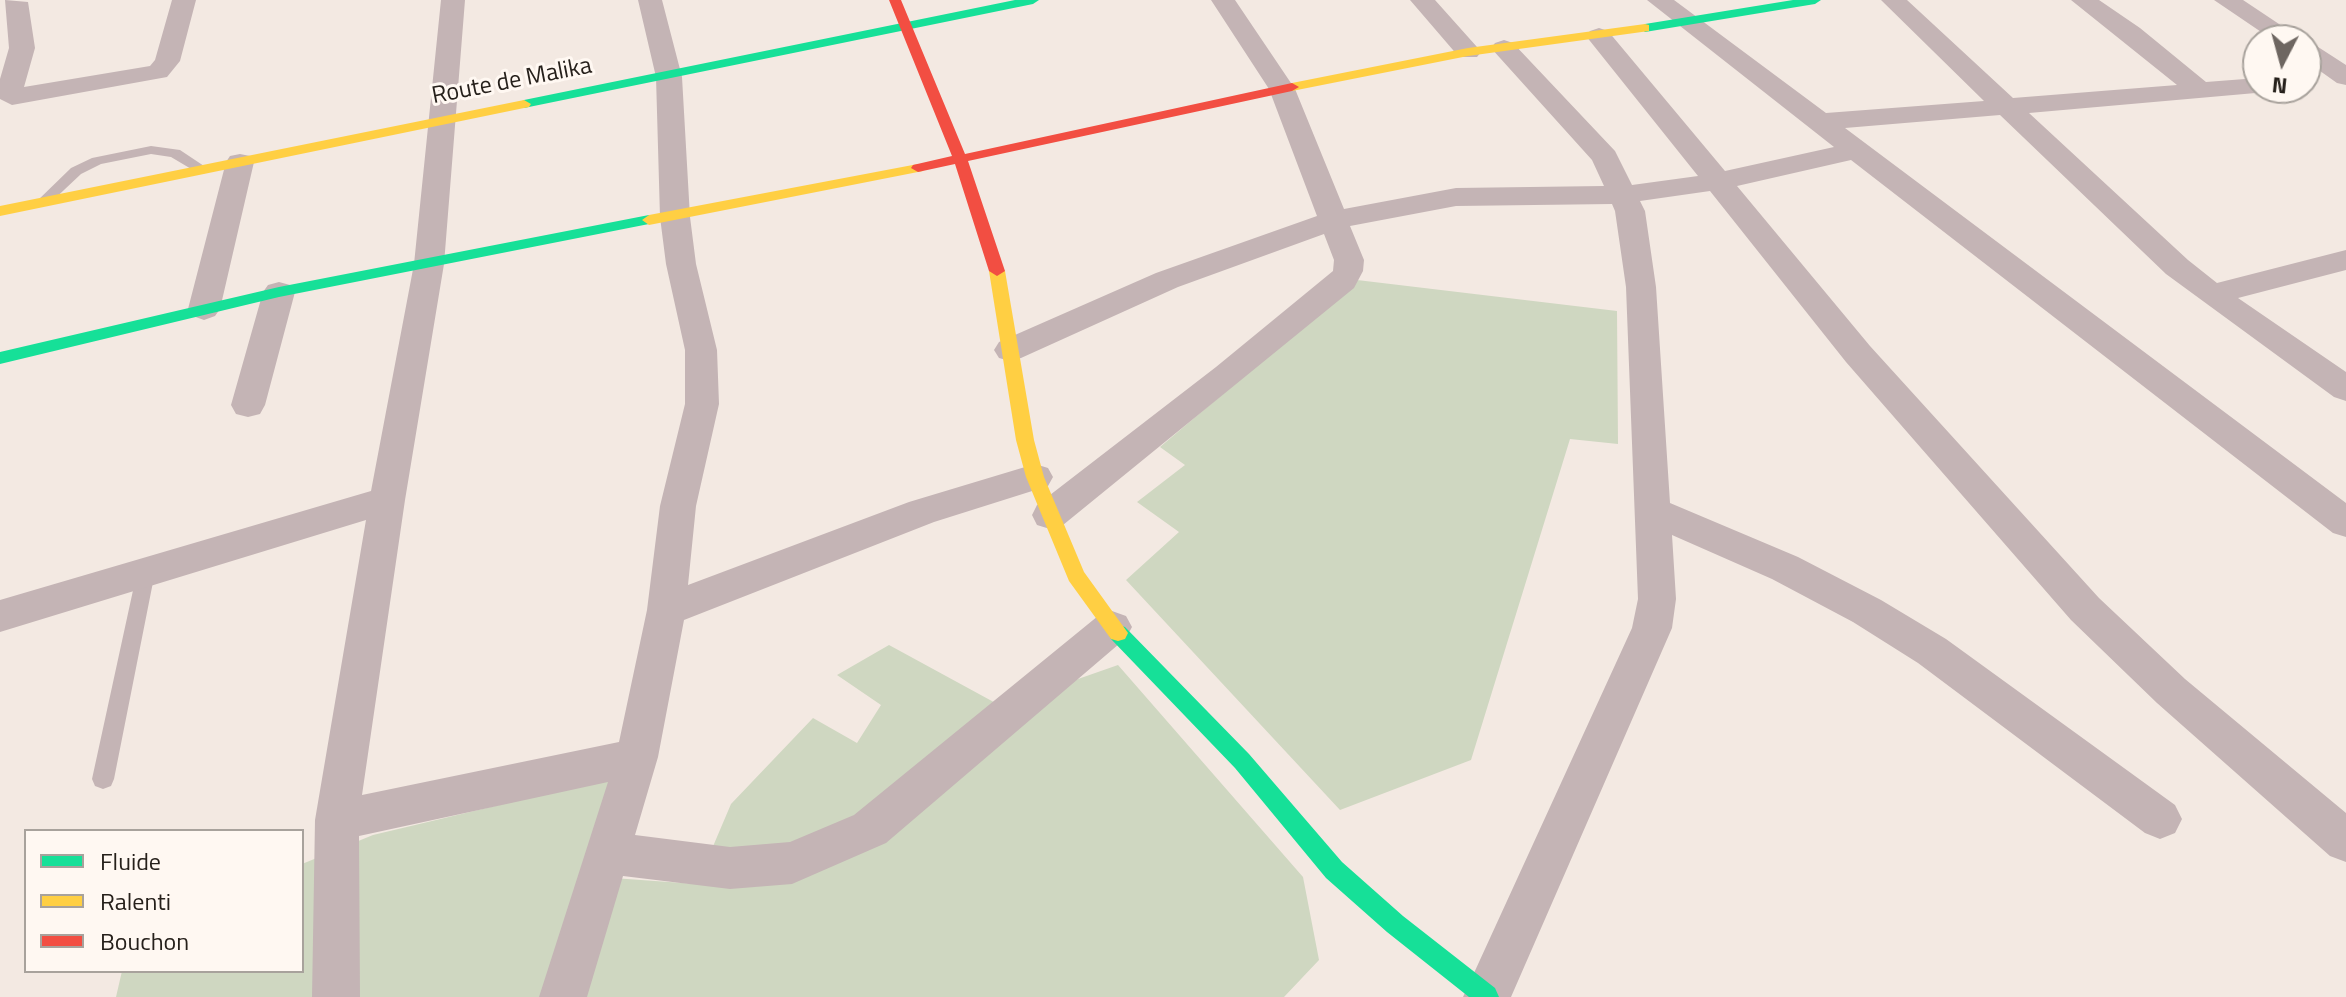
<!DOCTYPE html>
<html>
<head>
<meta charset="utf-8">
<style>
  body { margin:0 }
  #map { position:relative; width:2346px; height:997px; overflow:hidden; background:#f3e9e2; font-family:"Titillium Web",sans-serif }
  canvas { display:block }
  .legend { position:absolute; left:24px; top:829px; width:280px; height:144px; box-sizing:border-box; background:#fff8f2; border:2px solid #a8a29c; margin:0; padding:10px 14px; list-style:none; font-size:24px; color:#26201b }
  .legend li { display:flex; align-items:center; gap:16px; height:40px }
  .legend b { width:40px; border:2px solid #a8a29c }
  .north { position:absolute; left:2242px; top:24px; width:80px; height:80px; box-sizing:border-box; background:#fff8f2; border:2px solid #a8a29c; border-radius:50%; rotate:186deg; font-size:22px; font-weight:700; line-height:32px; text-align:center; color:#26201b }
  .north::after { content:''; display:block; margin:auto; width:28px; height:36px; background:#6e6661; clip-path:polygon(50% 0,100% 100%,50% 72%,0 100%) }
</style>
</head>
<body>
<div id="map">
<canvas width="2346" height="997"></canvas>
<ul class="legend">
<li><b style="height:10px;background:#16e098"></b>Fluide</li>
<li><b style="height:10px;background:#ffcf43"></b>Ralenti</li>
<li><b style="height:10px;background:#f24e42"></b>Bouchon</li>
</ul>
<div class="north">N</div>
</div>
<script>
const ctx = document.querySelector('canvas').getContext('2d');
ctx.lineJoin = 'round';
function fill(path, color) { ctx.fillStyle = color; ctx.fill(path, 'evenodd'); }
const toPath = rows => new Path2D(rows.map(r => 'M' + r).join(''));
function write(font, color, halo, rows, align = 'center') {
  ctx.font = font + ' "Titillium Web",sans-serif'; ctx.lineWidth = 6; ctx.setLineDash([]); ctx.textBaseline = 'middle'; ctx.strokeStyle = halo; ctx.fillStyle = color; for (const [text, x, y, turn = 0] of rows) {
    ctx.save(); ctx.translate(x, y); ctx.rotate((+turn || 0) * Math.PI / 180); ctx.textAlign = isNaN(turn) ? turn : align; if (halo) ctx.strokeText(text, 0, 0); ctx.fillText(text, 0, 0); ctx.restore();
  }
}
const green = toPath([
  [1357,280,1617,311,1618,444,1570,439,1471,760,1340,810,1126,580,1179,532,1137,502,1185,465,1160,447],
  [889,645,1001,706,1118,665,1303,877,1319,960,1284,997,116,997,122,971,302,971,302,864,373,835,638,772,613,878,697,884,731,804,813,718,857,743,881,705,837,675]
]);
const lane = toPath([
  [151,146,180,150,210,170,203,174,198,173,171,157,151,154,101,164,81,174,47,206,37,206,35,203,71,168,92,158,151,146],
  [146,564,153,567,155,572,114,779,111,786,103,789,95,786,92,779,137,572,139,567,146,564]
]);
const street = toPath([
  [5,0,28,2,35,48,24,87,150,66,155,60,172,0,196,0,180,61,167,77,12,105,0,99,0,79,9,48,5,0],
  [441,0,465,0,444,264,405,500,362,795,619,742,647,610,660,506,685,404,685,350,666,264,660,217,656,77,638,0,662,0,682,77,690,217,696,264,717,350,719,404,696,506,688,585,909,502,1035,464,1048,468,1053,477,1048,486,934,522,684,620,658,757,635,835,730,847,790,842,854,815,1098,616,1112,611,1126,616,1132,627,1126,638,886,843,792,884,730,889,623,876,587,997,539,997,608,782,359,836,360,997,312,997,315,820,366,520,0,632,0,600,371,491,414,264,441,0],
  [1211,0,1235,0,1295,89,1344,209,1456,188,1604,186,1592,160,1491,48,1495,43,1504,40,1513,43,1615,151,1632,185,1698,176,1586,36,1590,31,1599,28,1608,31,1725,171,1834,147,1647,0,1674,0,1826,113,1984,101,1881,0,1907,0,2013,98,2177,85,2071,0,2099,0,2140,28,2206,82,2258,78,2258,88,2270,88,2267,92,2029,113,2188,260,2217,283,2346,250,2346,270,2238,298,2346,372,2346,401,2334,397,2166,274,2000,115,1845,128,2346,503,2346,537,2333,533,1851,160,1737,186,1870,346,2099,598,2185,679,2346,813,2346,862,2330,856,2157,703,2071,620,1846,362,1710,191,1640,201,1645,211,1656,287,1670,503,1798,557,1881,600,1946,639,2175,805,2182,819,2175,833,2160,839,2145,833,1918,663,1853,622,1772,579,1672,535,1676,599,1672,628,1511,997,1463,997,1632,628,1638,599,1626,287,1615,211,1612,204,1456,206,1350,226,1364,260,1363,271,1354,288,1063,525,1050,529,1037,525,1032,515,1037,505,1216,367,1333,271,1334,260,1324,234,1178,287,1021,358,1010,361,999,358,994,350,999,342,1156,273,1317,216,1269,89,1211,0],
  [1410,0,1435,0,1477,47,1481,52,1477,57,1459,57,1410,0],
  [2214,0,2243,0,2303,40,2273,40,2214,0],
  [2306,42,2315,45,2346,65,2346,85,2337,83,2306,61,2306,42],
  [240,154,250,156,254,162,220,309,215,316,204,320,193,316,188,309,226,162,230,156,240,154],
  [279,282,290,285,295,292,265,405,260,414,248,417,236,414,231,405,263,292,268,285,279,282]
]);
const fast = toPath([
  [1015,0,1039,0,1033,4,524,108,517,104,524,100,1015,0],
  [1793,0,1821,0,1815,4,1645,32,1639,28,1645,24,1793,0],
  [649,215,656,220,654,223,279,297,0,364,0,352,279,287,649,215],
  [1118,625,1125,627,1249,754,1342,862,1403,916,1495,988,1499,997,1469,997,1387,932,1326,878,1235,768,1111,639,1108,633,1111,627,1118,625]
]);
const slow = toPath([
  [1645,24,1649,25,1649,31,1468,56,1292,91,1285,87,1292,83,1468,48,1645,24],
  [524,100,531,104,529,107,0,216,0,206,524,100],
  [918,164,925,168,923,171,649,225,642,220,649,215,918,164],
  [997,266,1005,271,1034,440,1044,477,1084,572,1128,633,1125,639,1118,641,1111,639,1069,581,1026,477,1016,440,989,271,997,266]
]);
const jam = toPath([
  [889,0,901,0,965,154,1292,83,1299,87,1292,91,968,161,1005,271,997,276,989,271,955,164,918,172,911,168,913,165,952,156,889,0]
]);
const farStreetnames = [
  ["Route de Malika",512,82,-11]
];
fill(green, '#cfd7c1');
fill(lane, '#c4b4b5');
fill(street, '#c4b4b5');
fill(fast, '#16e098');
fill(slow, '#ffcf43');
fill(jam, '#f24e42');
write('24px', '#26201b', '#fff8f2', farStreetnames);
</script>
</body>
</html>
